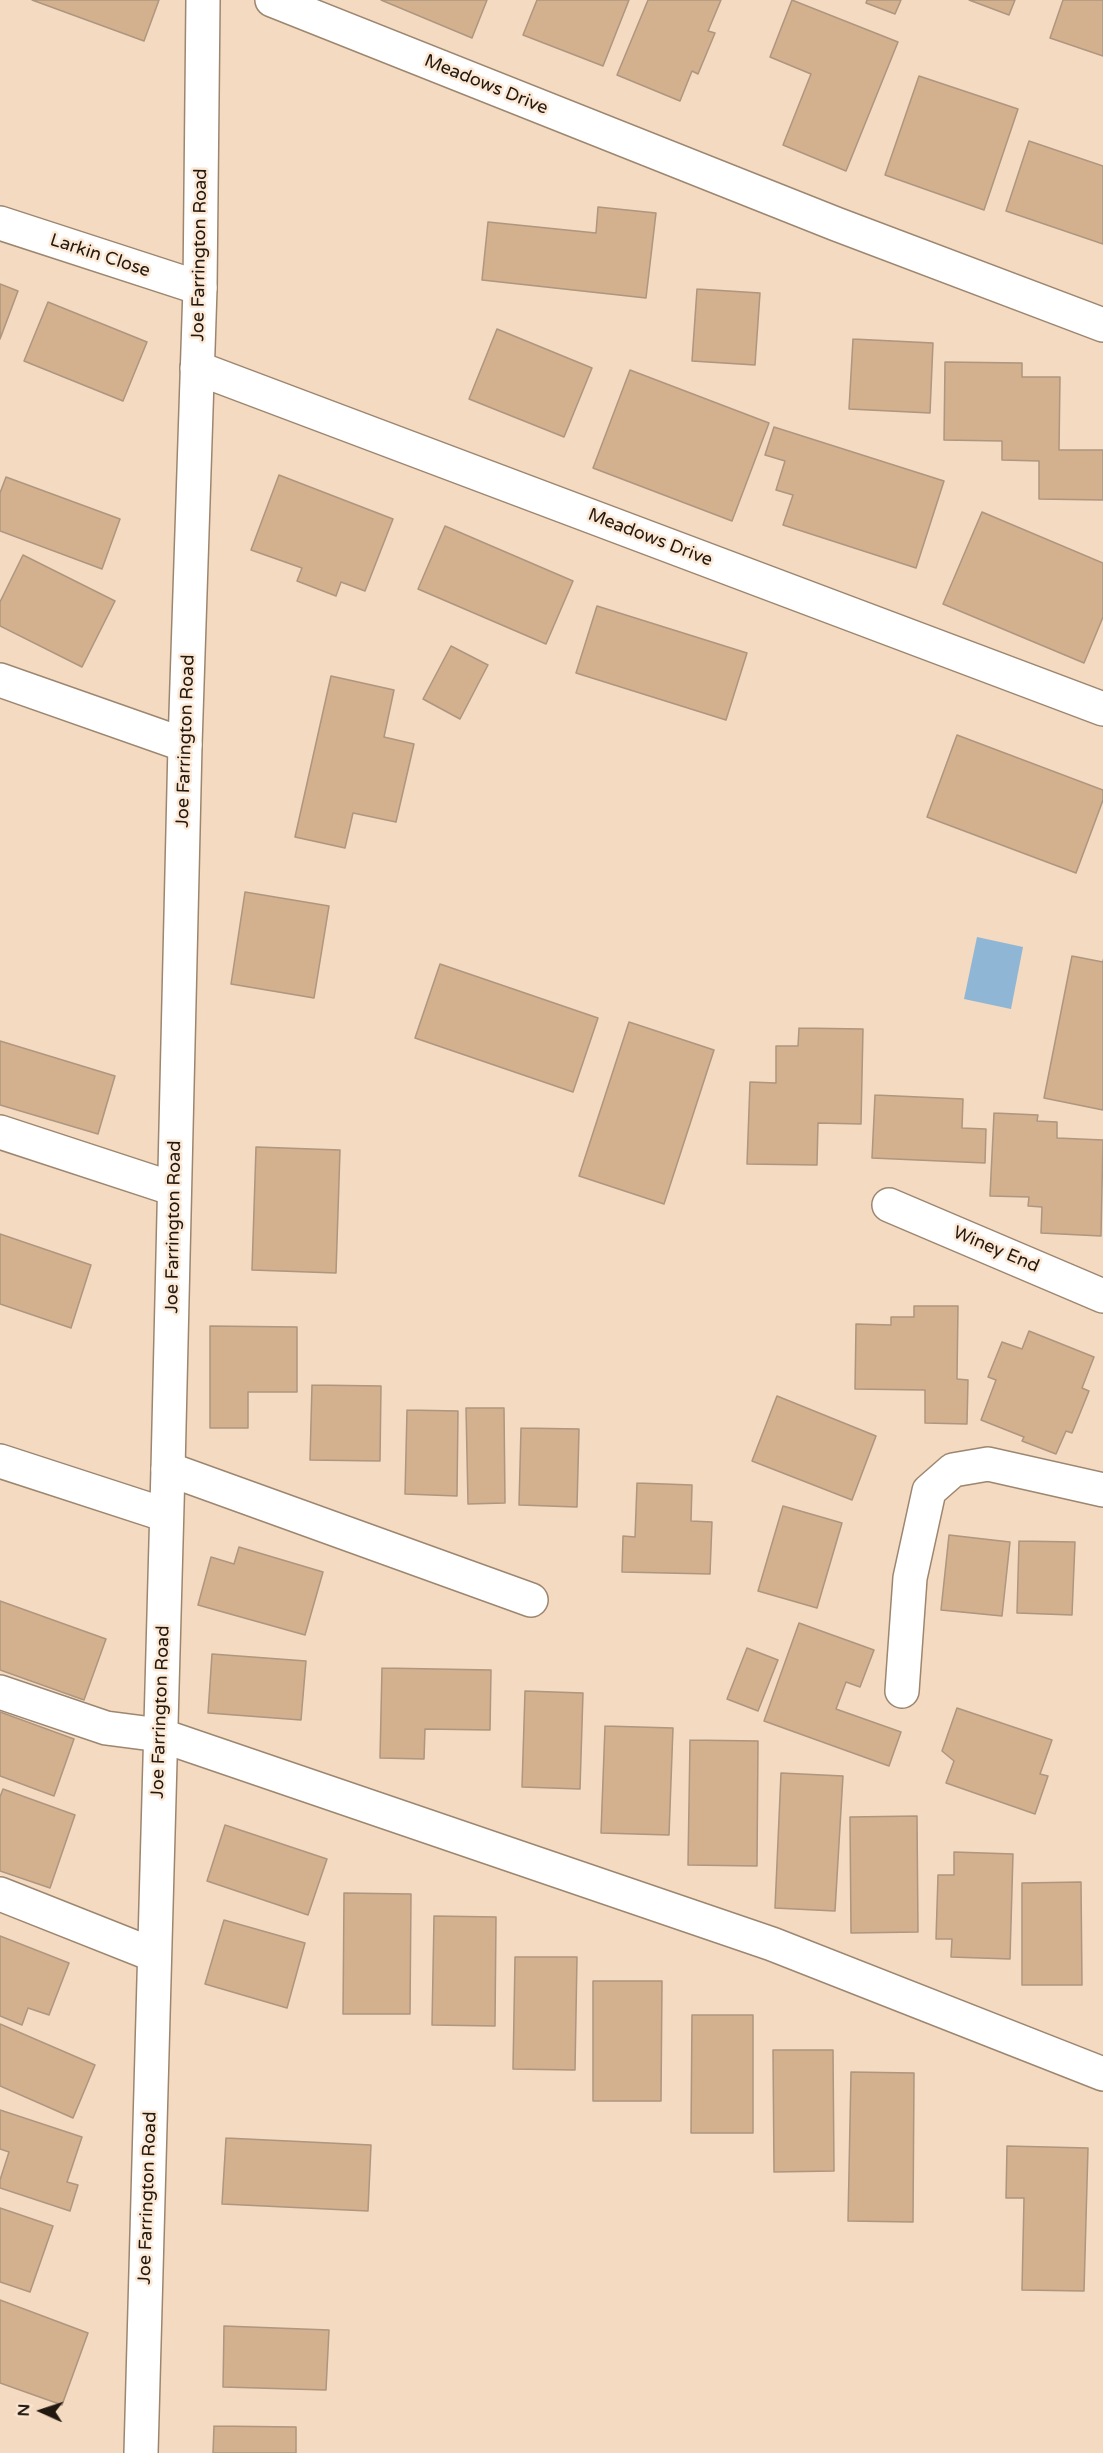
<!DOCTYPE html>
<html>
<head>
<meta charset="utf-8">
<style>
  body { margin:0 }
  #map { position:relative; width:1103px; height:2453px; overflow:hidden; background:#f3dac1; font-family:"Varela Round",sans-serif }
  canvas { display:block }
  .north { position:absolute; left:12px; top:2381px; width:60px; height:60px; -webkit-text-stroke:4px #fce8d4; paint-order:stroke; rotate:273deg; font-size:16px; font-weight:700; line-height:24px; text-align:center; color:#21180f }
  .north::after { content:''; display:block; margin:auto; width:21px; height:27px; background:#21180f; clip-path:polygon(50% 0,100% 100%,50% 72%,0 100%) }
</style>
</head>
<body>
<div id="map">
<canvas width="1103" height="2453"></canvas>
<div class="north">N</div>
</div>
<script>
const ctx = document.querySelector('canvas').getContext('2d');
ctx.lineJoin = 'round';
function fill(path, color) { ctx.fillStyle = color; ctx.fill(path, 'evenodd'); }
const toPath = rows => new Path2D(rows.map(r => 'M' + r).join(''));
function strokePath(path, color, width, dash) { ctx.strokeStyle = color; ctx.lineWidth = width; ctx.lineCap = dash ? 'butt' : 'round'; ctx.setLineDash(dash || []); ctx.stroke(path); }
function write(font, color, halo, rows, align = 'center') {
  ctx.font = font + ' "Varela Round",sans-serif'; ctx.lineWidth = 5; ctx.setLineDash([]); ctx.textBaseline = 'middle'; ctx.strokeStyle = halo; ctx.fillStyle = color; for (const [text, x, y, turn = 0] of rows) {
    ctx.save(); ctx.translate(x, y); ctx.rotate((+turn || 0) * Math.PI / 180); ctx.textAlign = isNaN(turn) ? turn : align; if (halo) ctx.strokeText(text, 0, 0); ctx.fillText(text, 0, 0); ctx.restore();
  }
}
const water = toPath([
  [977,937,1023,947,1011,1009,964,999]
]);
const building = toPath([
  [32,0,159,0,144,41,32,0],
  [381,0,487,0,472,38,381,0],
  [537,0,629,0,603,66,523,35,537,0],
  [648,0,721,0,708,31,715,33,698,74,692,71,680,101,617,75,648,0],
  [792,0,898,42,846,171,783,145,811,74,770,57,792,0],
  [867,0,901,0,895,14,866,3,867,0],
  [969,0,1015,0,1009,15,969,0],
  [1063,0,1103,0,1103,56,1050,38,1063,0],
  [919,76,1018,109,984,210,885,175,919,76],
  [1029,141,1103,166,1103,244,1006,211,1029,141],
  [598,207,656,213,646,298,482,280,488,222,596,233,598,207],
  [0,284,18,291,0,339,0,284],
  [697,289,760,293,755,365,692,361,697,289],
  [48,302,147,342,123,401,24,361,48,302],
  [497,329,592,368,564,437,469,399,497,329],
  [853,339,933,343,930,413,849,409,853,339],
  [945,362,1022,363,1022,377,1060,377,1059,450,1103,450,1103,500,1039,499,1039,461,1002,460,1002,441,944,440,945,362],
  [630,370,769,423,732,521,593,468,630,370],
  [774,427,944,481,916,568,783,525,793,495,776,490,785,461,765,455,774,427],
  [279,475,393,519,365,591,341,582,336,596,297,581,302,568,251,550,279,475],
  [6,477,120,519,102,569,0,531,0,493,6,477],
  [982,512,1103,563,1103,617,1084,663,943,604,982,512],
  [445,526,573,581,546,644,418,589,445,526],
  [23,555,115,601,82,667,0,626,0,602,23,555],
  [597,606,747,653,726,720,576,673,597,606],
  [451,646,488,665,460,719,423,699,451,646],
  [331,676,394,690,384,737,414,744,396,822,353,813,345,848,295,837,331,676],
  [957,735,1103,790,1103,800,1076,873,927,817,957,735],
  [245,892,329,906,314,998,231,984,245,892],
  [1072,956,1103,962,1103,960,1103,1110,1044,1098,1072,956],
  [440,964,598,1018,573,1092,415,1038,440,964],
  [629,1022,714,1050,664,1204,579,1176,629,1022],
  [799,1028,863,1029,861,1124,818,1123,817,1165,747,1164,750,1082,776,1083,776,1046,798,1046,799,1028],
  [0,1041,115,1076,98,1134,0,1105,0,1041],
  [875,1095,963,1099,962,1128,986,1129,985,1163,872,1158,875,1095],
  [994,1113,1038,1115,1037,1121,1057,1122,1057,1138,1103,1140,1101,1236,1041,1233,1042,1207,1028,1206,1029,1197,990,1196,994,1113],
  [256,1147,340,1150,336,1273,252,1270,256,1147],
  [0,1234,91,1265,71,1328,0,1304,0,1234],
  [914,1306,958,1306,957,1379,968,1380,967,1424,925,1423,925,1390,855,1389,856,1324,891,1325,891,1317,914,1317,914,1306],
  [210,1326,297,1327,297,1392,248,1392,248,1428,210,1428,210,1326],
  [1029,1331,1094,1357,1082,1388,1089,1391,1072,1433,1066,1431,1056,1454,1022,1441,1024,1437,981,1420,996,1380,988,1377,1002,1342,1022,1349,1029,1331],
  [312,1385,381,1386,380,1461,310,1460,312,1385],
  [777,1396,876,1436,852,1500,752,1461,777,1396],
  [466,1408,504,1408,505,1503,468,1504,466,1408],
  [407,1410,458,1411,457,1496,405,1494,407,1410],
  [521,1428,579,1429,577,1507,519,1505,521,1428],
  [637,1483,692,1485,691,1521,712,1522,710,1574,622,1572,623,1536,635,1537,637,1483],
  [783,1506,842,1523,817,1608,758,1591,783,1506],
  [949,1535,1010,1542,1002,1616,941,1610,949,1535],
  [1019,1541,1075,1542,1072,1615,1017,1613,1019,1541],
  [239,1547,323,1572,305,1635,198,1605,211,1557,234,1564,239,1547],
  [0,1601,106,1639,84,1700,0,1670,0,1601],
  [799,1623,874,1650,860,1687,846,1682,836,1709,901,1732,889,1766,764,1721,799,1623],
  [747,1648,778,1660,758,1711,727,1699,747,1648],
  [212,1654,306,1661,301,1720,208,1713,212,1654],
  [382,1668,491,1670,490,1730,425,1729,424,1759,380,1758,382,1668],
  [525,1691,583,1693,580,1789,522,1787,525,1691],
  [957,1708,1052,1740,1040,1774,1048,1776,1035,1814,946,1783,954,1761,942,1751,957,1708],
  [0,1712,74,1739,54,1796,0,1776,0,1712],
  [605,1726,673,1728,669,1835,601,1833,605,1726],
  [690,1740,758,1741,757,1866,688,1865,690,1740],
  [781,1773,843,1776,835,1911,775,1908,781,1773],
  [3,1789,75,1815,50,1888,0,1871,0,1797,3,1789],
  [917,1816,918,1932,851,1933,850,1817,917,1816],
  [225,1825,327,1859,308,1915,207,1881,225,1825],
  [954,1852,1013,1854,1010,1959,951,1957,952,1939,936,1939,938,1875,954,1875,954,1852],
  [1081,1882,1082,1985,1022,1985,1022,1883,1081,1882],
  [344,1893,411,1894,410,2014,343,2014,344,1893],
  [434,1916,496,1917,495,2026,432,2025,434,1916],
  [224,1920,305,1943,287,2008,205,1984,224,1920],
  [0,1936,69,1963,49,2015,28,2008,22,2025,0,2016,0,1936],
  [515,1957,577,1957,575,2070,513,2069,515,1957],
  [593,1981,662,1981,661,2101,593,2101,593,1981],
  [692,2015,753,2015,753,2133,691,2133,692,2015],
  [0,2024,95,2065,73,2118,0,2086,0,2024],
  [773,2050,833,2050,834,2171,774,2172,773,2050],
  [851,2072,914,2073,913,2222,848,2221,851,2072],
  [0,2110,82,2137,67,2182,78,2185,70,2211,0,2188,0,2180,9,2152,0,2149,0,2110],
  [226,2138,371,2145,368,2211,222,2204,226,2138],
  [1007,2146,1088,2148,1084,2291,1022,2290,1024,2198,1006,2198,1007,2146],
  [0,2208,53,2226,30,2292,0,2282,0,2208],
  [0,2300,88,2333,62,2405,0,2383,0,2300],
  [224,2326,329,2330,326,2390,223,2387,224,2326],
  [214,2426,296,2427,296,2453,213,2453,214,2426]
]);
const minor = toPath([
  [272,0,836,224,1103,325],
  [0,223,200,288],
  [197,368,1103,709],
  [0,680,185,745],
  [0,1132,174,1189],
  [889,1205,1103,1296],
  [0,1461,166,1515],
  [168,1469,531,1600],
  [902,1691,910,1578,929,1491,953,1470,988,1464,1103,1490],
  [0,1692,106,1728,160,1735,772,1944,1103,2074],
  [0,1894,154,1955]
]);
const secondary = toPath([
  [141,2453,168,1469,185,745,200,288,203,0]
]);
const streetNames = [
  ["Meadows Drive",486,85,22],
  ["Joe Farrington Road",200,255,-89],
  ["Larkin Close",100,256,18],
  ["Meadows Drive",650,538,21],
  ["Joe Farrington Road",186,741,-88],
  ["Joe Farrington Road",174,1227,-89],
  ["Winey End",996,1250,23],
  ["Joe Farrington Road",161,1712,-88],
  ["Joe Farrington Road",148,2198,-88]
];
fill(water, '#8fb6d5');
fill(building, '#d3b08e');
strokePath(building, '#ae967f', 1.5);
strokePath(minor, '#9d866f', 36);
strokePath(secondary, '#9d866f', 36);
strokePath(minor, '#fff', 33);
strokePath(secondary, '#fff', 33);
write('18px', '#21180f', '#fce8d4', streetNames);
</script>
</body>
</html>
